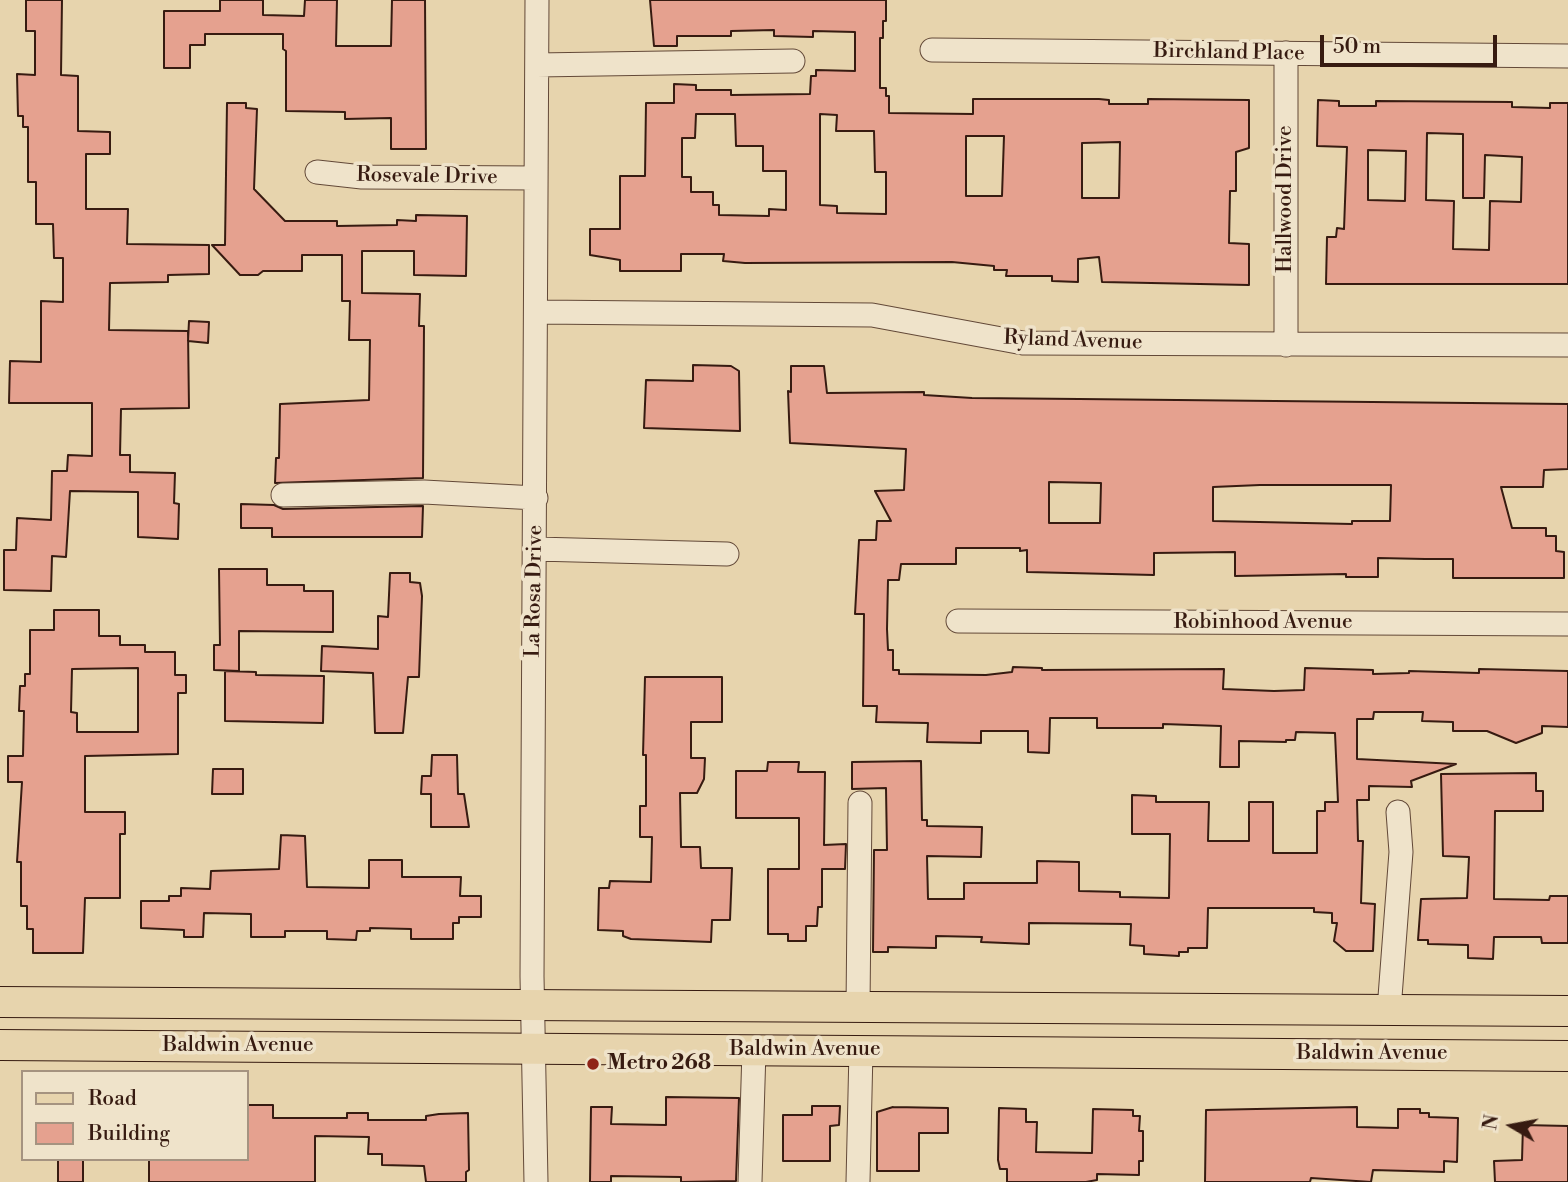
<!DOCTYPE html>
<html>
<head>
<meta charset="utf-8">
<style>
  body { margin:0 }
  #map { position:relative; width:1568px; height:1182px; overflow:hidden; background:#e7d4ad; font-family:"Libre Bodoni",serif }
  canvas { display:block }
  .legend { position:absolute; left:21px; top:1070px; width:228px; height:91px; box-sizing:border-box; background:#efe3ca; border:2px solid #a59380; margin:0; padding:9px 12px; list-style:none; font-size:21px; color:#371b11 }
  .legend li { display:flex; align-items:center; gap:14px; height:35px }
  .legend b { width:35px; border:2px solid #a59380 }
  .north { position:absolute; left:1477px; top:1091px; width:70px; height:70px; -webkit-text-stroke:5px #efe3ca; paint-order:stroke; rotate:280deg; font-size:19px; font-weight:700; line-height:28px; text-align:center; color:#371b11 }
  .north::after { content:''; display:block; margin:auto; width:24px; height:32px; background:#371b11; clip-path:polygon(50% 0,100% 100%,50% 72%,0 100%) }
  .scale { position:absolute; left:1320px; top:35px; width:177px; height:32px; box-sizing:border-box; border:4px solid #371b11; border-top:0; padding-left:9px; font-size:21px; line-height:24px; white-space:nowrap; color:#371b11; -webkit-text-stroke:5px #efe3ca; paint-order:stroke }
</style>
</head>
<body>
<div id="map">
<canvas width="1568" height="1182"></canvas>
<ul class="legend">
<li><b style="height:9px;background:#e7d4ad"></b>Road</li>
<li><b style="height:19px;background:#e5a18f"></b>Building</li>
</ul>
<div class="north">N</div>
<div class="scale">50 m</div>
</div>
<script>
const ctx = document.querySelector('canvas').getContext('2d');
ctx.lineJoin = 'round';
function fill(path, color) { ctx.fillStyle = color; ctx.fill(path, 'evenodd'); }
const toPath = rows => new Path2D(rows.map(r => 'M' + r).join(''));
function strokePath(path, color, width, dash) { ctx.strokeStyle = color; ctx.lineWidth = width; ctx.lineCap = dash ? 'butt' : 'round'; ctx.setLineDash(dash || []); ctx.stroke(path); }
function write(font, color, halo, rows, align = 'center') {
  ctx.font = font + ' "Libre Bodoni",serif'; ctx.lineWidth = 7; ctx.setLineDash([]); ctx.textBaseline = 'middle'; ctx.strokeStyle = halo; ctx.fillStyle = color; for (const [text, x, y, turn = 0] of rows) {
    ctx.save(); ctx.translate(x, y); ctx.rotate((+turn || 0) * Math.PI / 180); ctx.textAlign = isNaN(turn) ? turn : align; if (halo) ctx.strokeText(text, 0, 0); ctx.fillText(text, 0, 0); ctx.restore();
  }
}
const building = toPath([
  [26,0,62,0,61,75,78,76,78,131,110,132,110,154,86,154,86,209,128,209,127,244,209,245,209,274,168,275,168,282,110,283,109,330,188,331,189,408,121,409,120,455,130,455,130,472,175,473,174,503,179,504,178,539,138,537,138,492,70,491,66,557,52,556,51,591,4,590,4,550,16,550,17,518,51,520,52,471,67,471,68,455,92,456,92,403,9,403,10,361,41,362,41,301,63,302,63,258,54,258,53,224,36,224,36,182,28,182,28,127,23,127,23,116,18,116,17,74,35,75,35,31,26,31,26,0],
  [220,0,263,0,263,15,304,16,305,0,337,0,336,46,391,46,392,0,425,0,426,149,391,149,391,118,345,119,345,112,286,111,286,51,283,49,283,34,205,34,205,45,190,45,190,68,164,68,164,11,220,11,220,0],
  [650,0,886,0,886,21,883,21,883,38,880,38,880,88,886,88,886,96,889,96,889,113,973,114,973,99,1099,99,1109,100,1109,104,1148,104,1148,99,1249,100,1249,148,1236,152,1236,191,1230,191,1229,243,1249,244,1249,285,1102,282,1099,257,1078,259,1078,282,1052,281,1052,276,1006,276,1007,270,994,270,994,266,952,262,745,263,723,261,724,254,681,254,681,271,620,271,620,260,590,255,590,229,620,229,620,176,645,176,646,103,674,103,674,84,696,85,696,90,731,90,731,95,810,94,811,76,816,76,816,70,855,71,855,32,813,31,813,37,774,36,774,30,731,31,731,36,677,36,677,46,654,46,650,0],
  [696,114,735,114,736,146,763,146,763,171,786,171,786,210,769,209,769,216,719,215,719,205,713,205,713,192,691,192,691,177,682,177,682,138,695,138,696,114],
  [820,114,837,115,836,131,874,131,875,172,886,172,886,214,837,213,837,206,820,205,820,114],
  [966,136,1004,136,1002,196,966,196,966,136],
  [1120,142,1119,198,1082,198,1082,143,1120,142],
  [1318,100,1339,101,1339,106,1376,106,1376,101,1512,102,1512,107,1550,108,1550,103,1568,103,1568,284,1326,284,1327,237,1336,237,1337,228,1344,229,1347,147,1317,146,1318,100],
  [1427,133,1463,134,1463,198,1484,198,1485,155,1522,157,1521,202,1490,201,1489,250,1453,249,1454,201,1426,200,1427,133],
  [1368,150,1406,151,1405,201,1368,200,1368,150],
  [227,103,246,103,246,108,257,109,254,189,285,221,337,221,337,226,397,225,397,220,416,221,416,215,467,216,466,276,414,275,414,251,362,251,362,293,420,294,419,326,424,326,423,478,275,483,276,458,279,458,280,404,369,400,370,340,349,340,350,301,342,301,342,255,302,255,302,271,263,271,258,275,240,275,212,245,225,245,227,103],
  [189,321,209,322,208,343,188,341,189,321],
  [693,365,731,366,739,371,740,431,644,428,646,380,693,381,693,365],
  [791,366,824,366,827,393,924,392,924,395,972,398,1079,399,1568,404,1568,469,1544,470,1543,487,1501,487,1512,528,1546,528,1546,536,1556,536,1556,551,1564,552,1564,578,1453,578,1453,559,1425,559,1378,558,1378,577,1346,577,1346,574,1235,576,1235,552,1154,553,1154,575,1027,572,1027,550,1020,551,1020,548,956,548,956,564,901,564,899,580,888,580,887,629,888,650,893,650,893,670,899,670,899,674,986,675,1012,672,1013,667,1042,668,1042,670,1224,669,1223,689,1274,691,1304,690,1305,668,1373,670,1373,674,1409,673,1409,671,1479,673,1479,669,1568,671,1568,727,1542,726,1542,733,1516,743,1487,731,1453,731,1453,722,1422,721,1423,712,1374,712,1373,719,1357,719,1357,759,1456,764,1411,781,1412,787,1369,786,1369,800,1357,800,1358,841,1363,841,1361,903,1375,904,1373,951,1346,951,1334,941,1337,923,1332,923,1332,913,1314,912,1314,908,1208,908,1207,948,1188,948,1188,952,1179,952,1179,956,1144,954,1144,946,1130,945,1131,924,1029,923,1029,944,981,942,982,937,936,936,936,948,888,947,888,952,873,952,874,850,887,850,886,788,852,789,852,762,921,761,922,820,927,820,927,826,982,827,981,857,927,856,928,899,964,899,964,883,1037,883,1037,861,1079,862,1079,891,1120,892,1120,897,1169,898,1170,834,1132,834,1132,795,1156,796,1156,802,1209,802,1208,841,1249,841,1249,802,1273,802,1273,853,1317,853,1317,811,1325,811,1325,802,1338,802,1335,733,1296,732,1295,740,1286,740,1286,742,1239,741,1239,767,1220,767,1221,726,1163,724,1163,728,1097,728,1097,718,1050,718,1049,753,1028,752,1028,731,981,731,981,743,927,742,928,723,876,722,877,706,863,706,864,614,855,614,859,540,876,540,877,521,891,521,875,491,904,490,906,449,790,443,788,391,791,392,791,366],
  [1049,482,1101,483,1100,523,1049,523,1049,482],
  [1260,485,1391,485,1390,521,1352,521,1352,524,1213,521,1213,487,1260,485],
  [241,504,274,505,283,509,423,506,422,537,272,537,272,528,241,528,241,504],
  [219,569,267,569,267,585,304,585,304,591,333,591,333,632,239,631,239,671,214,670,214,645,220,645,219,569],
  [390,573,410,573,410,582,420,583,422,596,419,677,408,677,403,733,375,733,373,673,321,671,322,646,378,649,378,616,388,617,390,573],
  [54,610,99,610,99,636,120,636,120,645,145,645,145,652,175,652,175,675,186,675,186,693,178,693,178,754,85,756,85,812,125,812,125,834,120,834,120,898,85,898,83,953,33,953,33,929,27,929,27,906,21,906,21,862,17,862,22,782,8,782,8,756,23,756,24,711,19,711,20,686,25,686,25,674,30,674,30,630,54,630,54,610],
  [138,668,138,732,77,732,77,713,71,712,72,669,138,668],
  [225,671,256,672,256,675,324,676,323,723,225,721,225,671],
  [645,677,722,677,722,722,691,722,691,758,705,758,704,779,697,793,680,793,681,847,700,847,701,868,732,868,730,920,712,920,711,942,631,939,623,936,623,931,598,930,599,888,609,888,610,881,651,882,652,837,640,837,640,806,646,806,646,755,643,755,645,677],
  [432,755,457,755,458,794,464,794,469,827,431,827,431,794,421,794,422,776,431,776,432,755],
  [768,762,799,762,798,772,825,772,824,845,846,844,845,869,822,869,822,907,818,907,817,926,806,926,806,941,788,941,788,934,768,934,768,869,799,869,799,818,736,818,736,771,767,771,768,762],
  [213,769,243,769,243,794,212,794,213,769],
  [1536,773,1536,791,1543,791,1543,811,1495,811,1494,899,1549,900,1550,896,1568,896,1568,943,1542,943,1541,937,1494,937,1493,959,1468,958,1468,945,1428,944,1428,940,1418,940,1421,899,1467,898,1469,857,1443,856,1441,774,1536,773],
  [281,835,305,836,307,887,369,888,369,860,402,860,402,877,461,877,460,896,481,896,481,917,459,917,459,923,453,923,453,939,411,939,411,929,370,928,370,931,357,931,356,940,327,939,327,931,285,931,285,937,251,937,251,914,204,913,203,937,184,937,184,930,141,928,141,901,169,901,169,896,181,896,181,888,210,889,211,871,279,869,281,835],
  [666,1097,739,1098,736,1181,681,1182,681,1177,611,1176,611,1182,590,1182,591,1107,612,1107,611,1124,666,1125,666,1097],
  [247,1105,273,1105,273,1118,347,1118,347,1113,368,1113,368,1120,426,1120,426,1116,439,1114,468,1113,469,1170,466,1172,466,1182,426,1182,424,1166,382,1165,382,1154,368,1154,369,1137,315,1136,315,1182,149,1182,149,1159,247,1159,247,1105],
  [812,1106,840,1106,839,1125,830,1126,830,1161,783,1161,783,1115,812,1115,812,1106],
  [893,1107,948,1108,948,1133,919,1133,919,1171,877,1171,877,1112,893,1107],
  [1357,1107,1357,1127,1398,1128,1398,1109,1420,1109,1420,1113,1429,1113,1429,1117,1458,1118,1457,1162,1444,1161,1444,1172,1373,1170,1371,1182,1311,1178,1310,1182,1205,1182,1206,1110,1357,1107],
  [999,1108,1026,1109,1026,1122,1037,1122,1036,1152,1092,1153,1093,1109,1133,1110,1133,1116,1140,1116,1139,1131,1143,1131,1143,1161,1139,1161,1139,1175,1097,1174,1097,1180,1086,1182,1007,1182,1007,1169,1000,1169,998,1160,999,1108],
  [1523,1125,1568,1126,1568,1182,1495,1182,1494,1161,1522,1160,1523,1125],
  [58,1159,83,1159,83,1182,58,1182,58,1159]
]);
const minor = toPath([
  [932,50,1568,56],
  [1286,53,1286,345],
  [537,65,793,61],
  [317,172,362,177,536,178],
  [538,312,872,315,1023,343,1568,345],
  [283,495,424,492,536,498],
  [536,549,727,554],
  [958,621,1568,624],
  [858,1008,860,803],
  [1389,1010,1401,852,1398,812],
  [536,1182,532,976,537,0],
  [750,1182,754,1050],
  [858,1182,861,1050]
]);
const major = toPath([
  [0,1002,1568,1011],
  [0,1045,1568,1056]
]);
const markers = [
  [593,1064,7,"#8f2418"]
];
const streetNames = [
  ["Birchland Place",1229,53,1],
  ["Rosevale Drive",427,177,1],
  ["Hallwood Drive",1286,199,-90],
  ["Ryland Avenue",1073,341,2],
  ["La Rosa Drive",535,591,-89],
  ["Robinhood Avenue",1263,623],
  ["Baldwin Avenue",238,1046],
  ["Baldwin Avenue",805,1050],
  ["Baldwin Avenue",1372,1054]
];
const poiNames = [
  ["Metro 268",607,1064]
];
fill(building, '#e5a18f');
strokePath(building, '#371b11', 2);
strokePath(minor, '#634938', 25);
strokePath(major, '#371b11', 32);
strokePath(minor, '#efe3ca', 23);
strokePath(major, '#e7d4ad', 30);
for (const [x, y, r, color] of markers) { const dot = new Path2D(); dot.arc(x, y, r, 0, 2 * Math.PI); ctx.fillStyle = color; ctx.fill(dot); strokePath(dot, '#efe3ca', 2.5); }
write('21px', '#371b11', '#efe3ca', streetNames);
write('bold 21px', '#371b11', '#efe3ca', poiNames, 'left');
</script>
</body>
</html>
